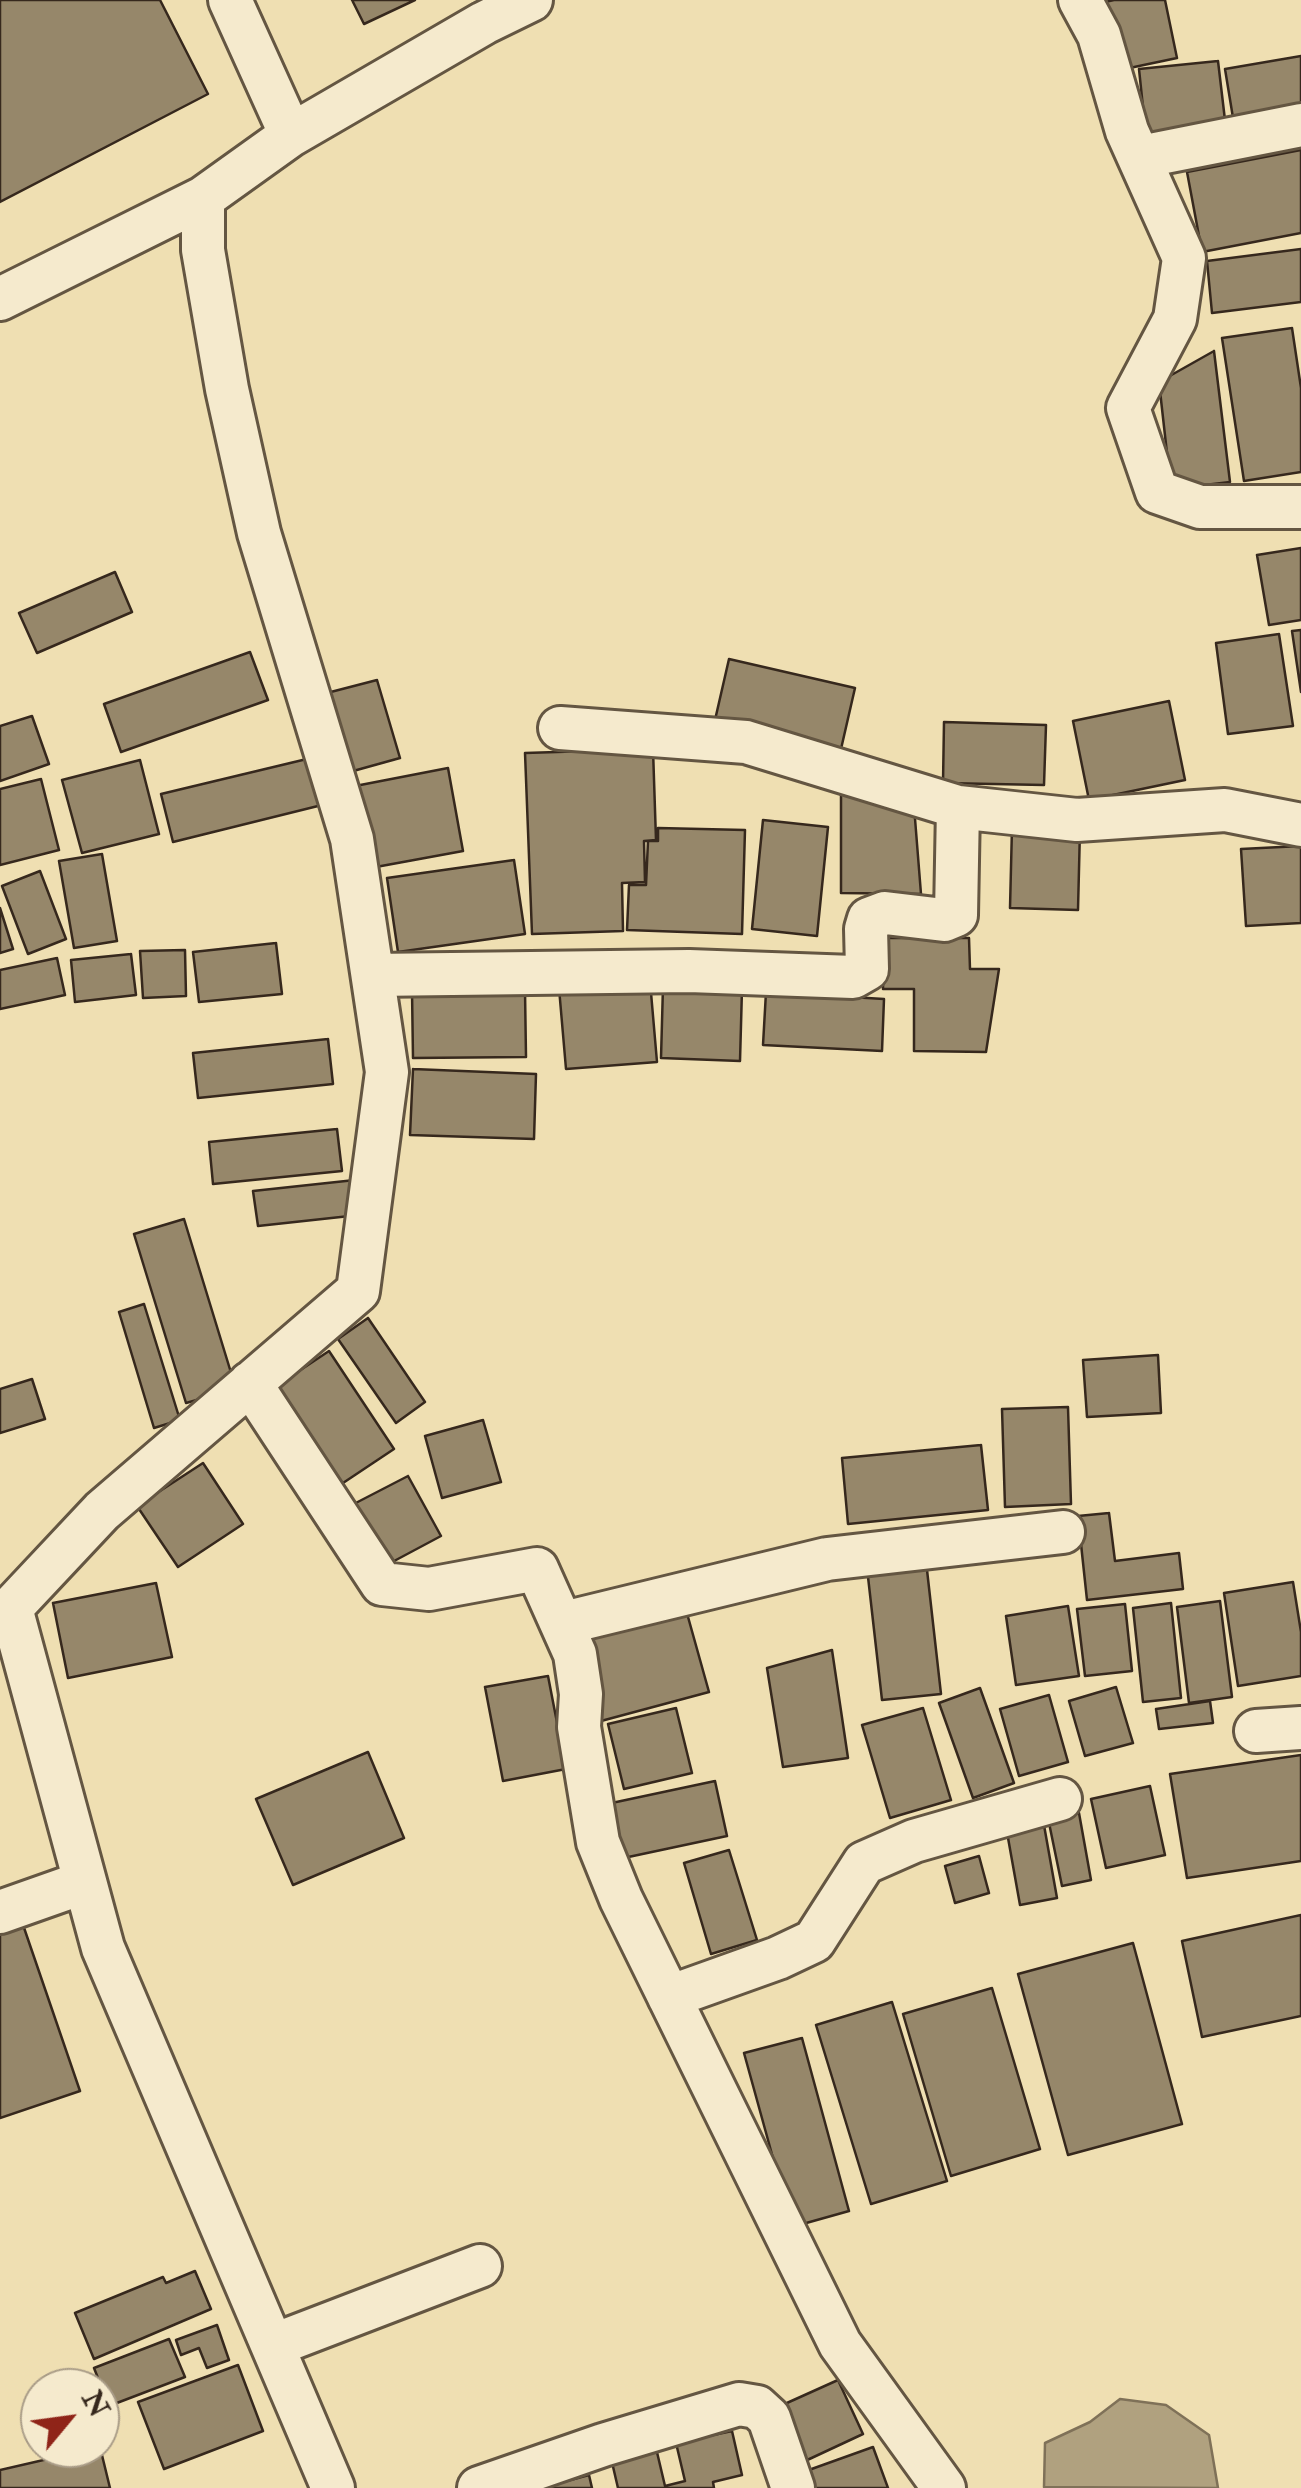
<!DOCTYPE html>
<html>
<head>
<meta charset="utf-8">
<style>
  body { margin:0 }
  #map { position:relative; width:1301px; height:2488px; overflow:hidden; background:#efdfb2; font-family:"IM FELL Double Pica",serif }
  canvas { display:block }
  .north { position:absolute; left:20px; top:2368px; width:100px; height:100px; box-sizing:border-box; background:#f5eacd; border:2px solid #a99c87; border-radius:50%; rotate:61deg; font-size:28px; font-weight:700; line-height:40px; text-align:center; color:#36281d }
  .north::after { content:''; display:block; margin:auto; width:35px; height:45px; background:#8f2418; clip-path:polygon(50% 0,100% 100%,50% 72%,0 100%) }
</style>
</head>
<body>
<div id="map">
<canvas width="1301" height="2488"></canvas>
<div class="north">N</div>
</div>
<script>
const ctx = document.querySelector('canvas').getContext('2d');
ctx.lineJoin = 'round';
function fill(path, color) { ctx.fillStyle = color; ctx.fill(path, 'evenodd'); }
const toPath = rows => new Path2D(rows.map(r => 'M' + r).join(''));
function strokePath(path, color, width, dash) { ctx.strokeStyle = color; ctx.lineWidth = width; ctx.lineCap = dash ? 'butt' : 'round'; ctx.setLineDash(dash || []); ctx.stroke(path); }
const water = toPath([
  [1120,2399,1166,2405,1209,2435,1218,2488,1044,2487,1045,2443,1090,2422,1120,2399]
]);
const building = toPath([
  [0,0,160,0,208,94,0,202,0,0],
  [352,0,415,0,364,24,352,0],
  [1114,0,1165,0,1177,58,1120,70,1105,2,1114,0],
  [1301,56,1301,119,1235,130,1225,69,1301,56],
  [1218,61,1227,137,1147,146,1139,69,1218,61],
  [1301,150,1301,233,1202,252,1187,172,1301,150],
  [1301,249,1301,302,1212,313,1207,261,1301,249],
  [1292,328,1301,388,1301,472,1244,481,1222,338,1292,328],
  [1214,351,1230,482,1171,489,1159,382,1214,351],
  [1301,548,1301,620,1269,625,1257,555,1301,548],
  [115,572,132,612,37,653,19,613,115,572],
  [1301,630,1301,692,1292,631,1301,630],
  [1279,634,1293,726,1228,734,1216,643,1279,634],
  [250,652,268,700,121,752,104,704,250,652],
  [729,659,855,688,841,749,715,720,729,659],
  [377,680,400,758,346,773,323,694,377,680],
  [1169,701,1185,780,1089,800,1073,721,1169,701],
  [32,716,49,764,0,781,0,726,32,716],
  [944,722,1046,725,1044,785,943,783,944,722],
  [653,749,656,840,644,841,645,882,622,883,623,931,532,934,525,753,653,749],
  [311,758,322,805,173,842,161,794,311,758],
  [140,760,159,834,82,853,62,780,140,760],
  [448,768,463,851,365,869,350,787,448,768],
  [41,779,59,850,0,865,0,789,41,779],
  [841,779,914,806,921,894,841,893,841,779],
  [763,820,828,827,817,936,752,929,763,820],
  [1012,827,1080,829,1078,910,1010,908,1012,827],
  [658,828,745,830,742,934,627,930,629,885,646,885,648,841,658,841,658,828],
  [1301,846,1301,923,1246,926,1241,849,1301,846],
  [102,854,117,941,74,948,59,861,102,854],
  [514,860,525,934,398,952,387,878,514,860],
  [40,871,66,939,28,954,2,886,40,871],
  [0,908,13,949,0,953,0,908],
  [883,938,969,938,970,969,999,969,986,1052,914,1051,914,989,883,989,883,938],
  [276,943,282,994,199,1002,193,952,276,943],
  [185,950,186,996,143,998,140,951,185,950],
  [131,954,136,995,75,1002,71,960,131,954],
  [57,958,65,995,0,1009,0,970,57,958],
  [650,981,657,1062,566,1069,559,988,650,981],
  [663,986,742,989,740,1061,661,1058,663,986],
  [525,990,526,1057,413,1058,412,991,525,990],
  [766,992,884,999,882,1051,763,1045,766,992],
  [328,1039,333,1084,198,1098,193,1053,328,1039],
  [413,1069,536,1074,534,1139,410,1135,413,1069],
  [337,1129,342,1171,213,1184,209,1142,337,1129],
  [355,1180,359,1215,258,1226,253,1191,355,1180],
  [184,1219,236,1389,186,1403,134,1234,184,1219],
  [144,1304,180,1420,154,1428,119,1312,144,1304],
  [368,1318,425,1402,396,1423,338,1339,368,1318],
  [329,1351,394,1449,337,1487,272,1389,329,1351],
  [1158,1355,1161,1413,1087,1417,1083,1360,1158,1355],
  [32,1379,45,1419,0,1433,0,1389,32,1379],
  [1068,1407,1071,1504,1005,1507,1002,1409,1068,1407],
  [483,1420,501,1482,442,1498,425,1436,483,1420],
  [981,1445,988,1510,848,1524,842,1458,981,1445],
  [203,1463,243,1524,178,1567,137,1506,203,1463],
  [408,1476,441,1536,381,1568,348,1507,408,1476],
  [1109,1513,1115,1561,1179,1553,1183,1589,1087,1600,1078,1516,1109,1513],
  [926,1561,941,1694,882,1700,867,1568,926,1561],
  [1293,1582,1301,1632,1301,1676,1238,1686,1224,1593,1293,1582],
  [156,1583,172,1657,68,1678,53,1603,156,1583],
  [683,1599,709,1692,601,1721,575,1628,683,1599],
  [1220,1601,1232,1697,1189,1703,1177,1607,1220,1601],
  [1171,1603,1181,1698,1143,1702,1133,1608,1171,1603],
  [1125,1604,1132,1671,1085,1676,1077,1609,1125,1604],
  [1068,1606,1079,1676,1016,1685,1006,1616,1068,1606],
  [832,1650,848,1758,783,1767,767,1668,832,1650],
  [548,1676,566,1769,503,1781,485,1687,548,1676],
  [1116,1687,1133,1743,1085,1756,1069,1701,1116,1687],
  [980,1688,1014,1783,973,1798,939,1703,980,1688],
  [1049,1695,1068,1762,1019,1776,1000,1709,1049,1695],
  [1210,1701,1213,1723,1159,1729,1156,1709,1210,1701],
  [676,1708,692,1773,624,1789,608,1724,676,1708],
  [923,1708,951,1800,890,1818,862,1725,923,1708],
  [368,1752,404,1838,293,1885,256,1799,368,1752],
  [1301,1755,1301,1861,1187,1878,1170,1774,1301,1755],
  [715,1781,727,1836,619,1859,607,1804,715,1781],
  [1150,1786,1165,1855,1106,1868,1091,1799,1150,1786],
  [1079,1813,1091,1880,1062,1886,1048,1818,1079,1813],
  [1042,1814,1057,1898,1020,1905,1005,1821,1042,1814],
  [729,1850,757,1940,711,1954,684,1863,729,1850],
  [979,1856,989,1893,955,1903,945,1866,979,1856],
  [1301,1915,1301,2016,1202,2037,1182,1941,1301,1915],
  [21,1919,80,2091,0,2118,0,1926,21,1919],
  [1133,1943,1182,2124,1068,2155,1018,1974,1133,1943],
  [992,1988,1040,2149,951,2176,903,2014,992,1988],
  [892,2002,947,2181,871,2204,816,2025,892,2002],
  [802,2038,849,2211,792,2227,744,2053,802,2038],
  [195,2271,211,2309,94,2359,75,2313,163,2277,166,2283,195,2271],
  [217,2325,229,2360,207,2368,199,2348,181,2355,176,2340,217,2325],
  [169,2339,185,2377,109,2406,94,2368,169,2339],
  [238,2365,263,2431,164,2469,138,2402,238,2365],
  [838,2380,863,2434,803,2462,778,2407,838,2380],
  [732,2431,742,2475,713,2482,714,2488,618,2488,611,2458,656,2448,665,2486,685,2481,676,2443,732,2431],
  [100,2447,110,2488,0,2488,0,2470,100,2447],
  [873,2447,888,2488,813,2488,806,2471,873,2447],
  [589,2475,592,2488,548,2488,548,2486,589,2475]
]);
const minor = toPath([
  [230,0,291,135],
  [1080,0,1099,35,1127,131,1184,258,1175,319,1128,408,1157,492,1200,507,1301,507],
  [1140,157,1301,125],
  [203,198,203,250,227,389,259,533,352,839,387,1072,358,1291,102,1511,11,1608,103,1948,333,2488],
  [0,299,203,198,291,135,484,23,531,0],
  [560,728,746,742,958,807],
  [373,975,689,971,853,977,867,969,866,929,869,919,885,913,944,920,956,915,958,807,1077,820,1225,810,1301,825],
  [250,1383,382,1584,429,1589,537,1569,575,1654,581,1694,579,1727,598,1842,621,1899,840,2344,944,2488],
  [564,1623,827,1559,1063,1532],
  [1256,1731,1301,1728],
  [0,1912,85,1882],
  [669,1997,778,1958,814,1941,864,1863,914,1841,1060,1799],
  [274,2345,480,2266],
  [479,2488,603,2445,739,2404,757,2407,769,2418,793,2488]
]);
fill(water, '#b0a17f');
strokePath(water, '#7f7158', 2.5);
fill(building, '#96876a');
strokePath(building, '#36281d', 2.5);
strokePath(minor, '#645642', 48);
strokePath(minor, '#f5eacd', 42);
</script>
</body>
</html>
